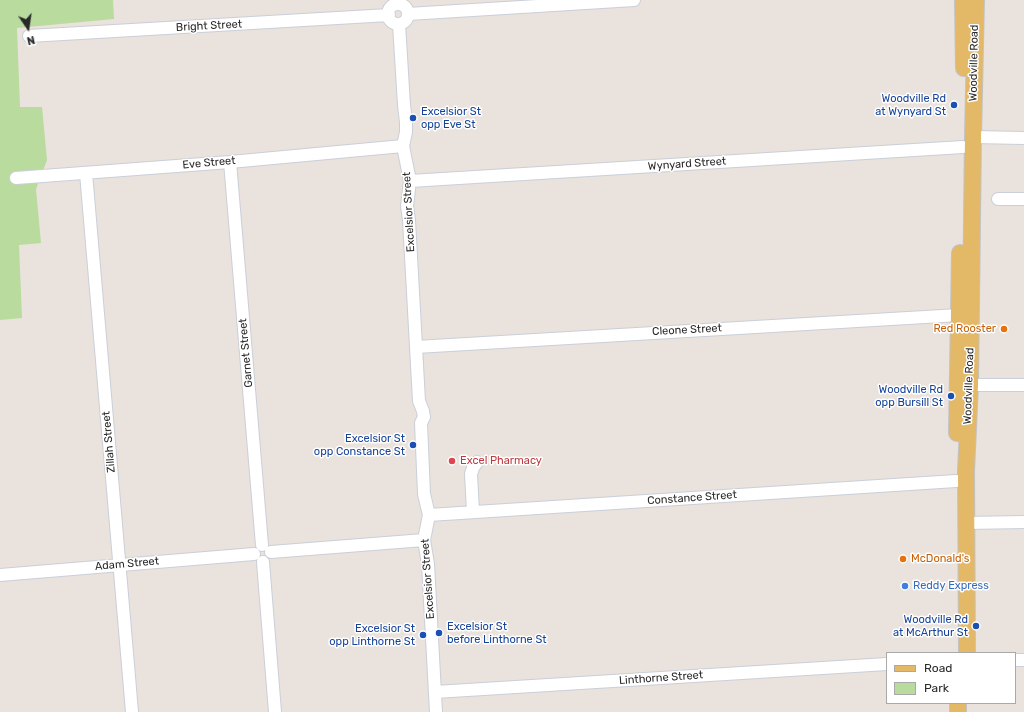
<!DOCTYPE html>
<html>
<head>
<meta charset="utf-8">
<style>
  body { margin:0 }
  #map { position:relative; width:1024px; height:712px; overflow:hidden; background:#eae2dc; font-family:Rubik,sans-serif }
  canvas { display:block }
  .legend { position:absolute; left:886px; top:652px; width:130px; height:52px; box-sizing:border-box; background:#fff; border:1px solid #a9a9a9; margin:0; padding:5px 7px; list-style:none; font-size:12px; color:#292929 }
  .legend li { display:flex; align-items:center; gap:8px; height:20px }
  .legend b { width:20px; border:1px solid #a9a9a9 }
  .north { position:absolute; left:8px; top:8px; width:40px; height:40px; -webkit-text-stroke:3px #fff; paint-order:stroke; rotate:167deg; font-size:11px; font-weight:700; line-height:16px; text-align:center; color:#292929 }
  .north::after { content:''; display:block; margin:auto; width:14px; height:18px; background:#292929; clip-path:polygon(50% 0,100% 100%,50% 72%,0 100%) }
</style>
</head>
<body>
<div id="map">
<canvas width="1024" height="712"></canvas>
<ul class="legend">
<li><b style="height:5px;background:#e3b867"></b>Road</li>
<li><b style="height:11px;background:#b9db9d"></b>Park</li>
</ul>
<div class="north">N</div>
</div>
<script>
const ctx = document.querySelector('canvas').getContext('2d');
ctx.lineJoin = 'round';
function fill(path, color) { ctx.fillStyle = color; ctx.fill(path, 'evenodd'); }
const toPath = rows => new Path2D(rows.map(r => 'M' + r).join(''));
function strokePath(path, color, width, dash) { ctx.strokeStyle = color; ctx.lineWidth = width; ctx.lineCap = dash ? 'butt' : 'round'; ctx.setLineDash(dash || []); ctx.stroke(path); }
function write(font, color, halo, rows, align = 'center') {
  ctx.font = font + ' Rubik,sans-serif'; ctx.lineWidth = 3; ctx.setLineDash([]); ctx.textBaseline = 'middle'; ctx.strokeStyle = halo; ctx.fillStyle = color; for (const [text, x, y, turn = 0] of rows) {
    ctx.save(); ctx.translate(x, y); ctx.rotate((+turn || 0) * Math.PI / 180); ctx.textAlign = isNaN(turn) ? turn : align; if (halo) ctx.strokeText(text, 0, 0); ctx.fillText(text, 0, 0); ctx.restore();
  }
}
const green = toPath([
  [0,0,113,0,114,19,17,28,20,107,42,107,47,160,36,189,41,243,19,245,22,318,0,320]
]);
const minor = toPath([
  '388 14a10 10 0 1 1 20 0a10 10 0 1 1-20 0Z',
  [408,14,634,0],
  [399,24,404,105,406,122,406,132,403,146,410,181,407,206,409,220,419,401,423,411,424,417,421,423,424,494,429,515,424,540,428,564,436,712],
  [29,36,389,15],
  [973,137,1024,138],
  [230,162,262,545],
  [86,173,132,712],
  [16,178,230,162,403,146],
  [410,181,963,147],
  [998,199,1024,199],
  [416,347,959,315],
  [970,385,1024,385],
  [473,512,471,474,473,468,477,462],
  [429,515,956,481],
  [966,523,1024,522],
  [271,552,424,540],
  [263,562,275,712],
  [0,575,254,554],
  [1015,660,1024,660],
  [435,692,887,664]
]);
const major = toPath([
  [963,0,964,68],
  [957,433,960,253],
  [967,653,966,471,970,385,973,137,976,0],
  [958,712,958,703]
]);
const markers = [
  [954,105,4,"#1a4fb4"],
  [413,118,4,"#1a4fb4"],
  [1004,329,4,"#e8710a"],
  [951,396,4,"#1a4fb4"],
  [413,445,4,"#1a4fb4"],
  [452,461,4,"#e0444e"],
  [903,559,4,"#e8710a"],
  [905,586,4,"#3f7fe0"],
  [976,626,4,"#1a4fb4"],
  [439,633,4,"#1a4fb4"],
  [423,635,4,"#1a4fb4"]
];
const streetNames = [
  ["Bright Street",209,26,-3],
  ["Woodville Road",974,63,-89],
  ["Eve Street",209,163,-5],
  ["Wynyard Street",687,164,-4],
  ["Excelsior Street",409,212,-93],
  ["Cleone Street",687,330,-3],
  ["Garnet Street",246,353,-95],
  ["Woodville Road",969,386,-88],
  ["Zillah Street",109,442,-95],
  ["Constance Street",692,498,-4],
  ["Adam Street",127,564,-5],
  ["Excelsior Street",428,579,-94],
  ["Linthorne Street",661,678,-4]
];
const transitNames = [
  ["Woodville Rd",946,99],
  ["at Wynyard St",946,112],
  ["Excelsior St",421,112,"left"],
  ["opp Eve St",421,125,"left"],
  ["Woodville Rd",943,390],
  ["opp Bursill St",943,403],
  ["Excelsior St",405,439],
  ["opp Constance St",405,452],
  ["Woodville Rd",968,620],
  ["at McArthur St",968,633],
  ["Excelsior St",447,627,"left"],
  ["before Linthorne St",447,640,"left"],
  ["Excelsior St",415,629],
  ["opp Linthorne St",415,642]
];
const foodNames = [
  ["Red Rooster",996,329],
  ["McDonald's",911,559,"left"]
];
const healthNames = [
  ["Excel Pharmacy",460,461]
];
const shopNames = [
  ["Reddy Express",913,586]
];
fill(green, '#b9db9d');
strokePath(minor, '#cacfd9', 14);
strokePath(major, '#c3c3c3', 18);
strokePath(minor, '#fff', 12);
strokePath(major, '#e3b867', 16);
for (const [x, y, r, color] of markers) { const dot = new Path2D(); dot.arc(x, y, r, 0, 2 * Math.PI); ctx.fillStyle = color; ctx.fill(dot); strokePath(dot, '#fff', 1.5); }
write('11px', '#292929', '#fff', streetNames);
write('11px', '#164399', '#fff', transitNames, 'right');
write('11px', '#c56008', '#fff', foodNames, 'right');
write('11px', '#be3a42', '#fff', healthNames, 'left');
write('11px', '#366cbe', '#fff', shopNames, 'left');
</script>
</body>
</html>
